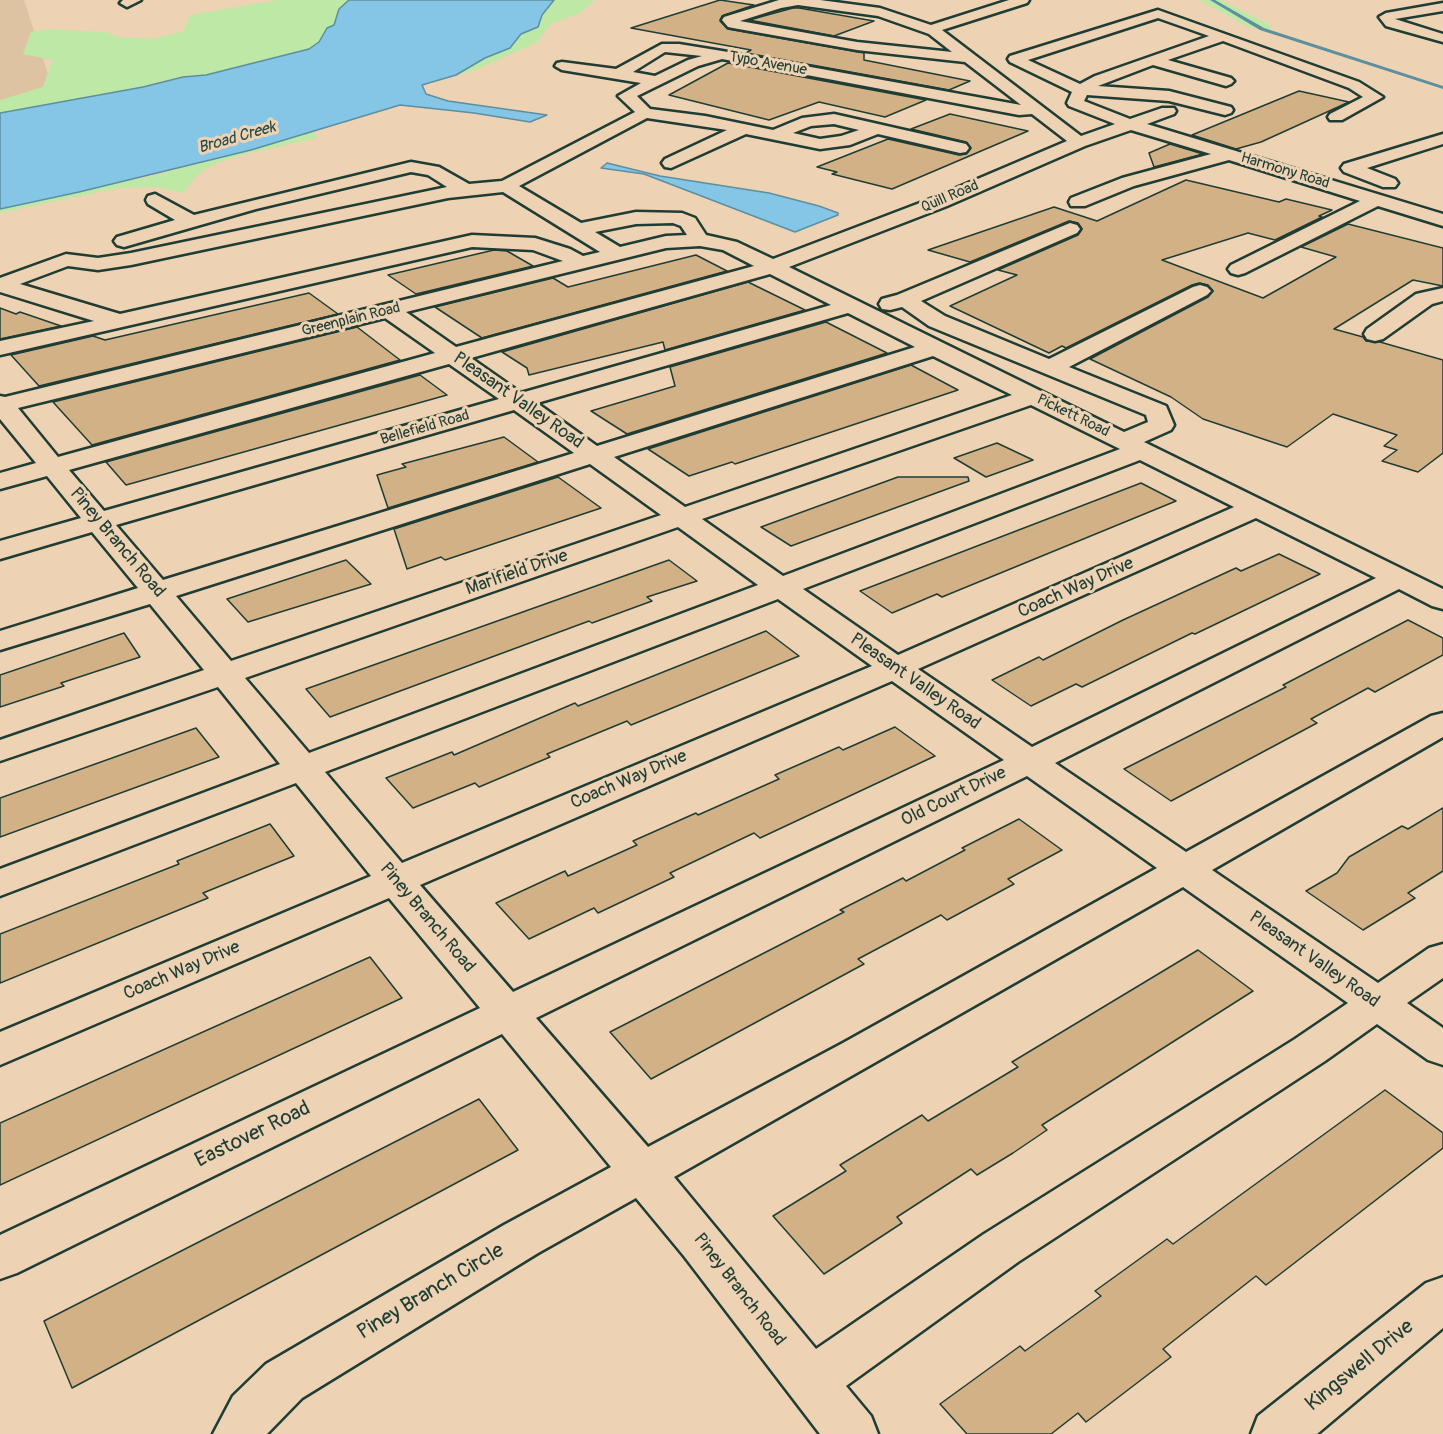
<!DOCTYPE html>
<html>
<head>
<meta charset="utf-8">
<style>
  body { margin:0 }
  canvas { display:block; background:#edd3b4 }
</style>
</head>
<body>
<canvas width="1443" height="1434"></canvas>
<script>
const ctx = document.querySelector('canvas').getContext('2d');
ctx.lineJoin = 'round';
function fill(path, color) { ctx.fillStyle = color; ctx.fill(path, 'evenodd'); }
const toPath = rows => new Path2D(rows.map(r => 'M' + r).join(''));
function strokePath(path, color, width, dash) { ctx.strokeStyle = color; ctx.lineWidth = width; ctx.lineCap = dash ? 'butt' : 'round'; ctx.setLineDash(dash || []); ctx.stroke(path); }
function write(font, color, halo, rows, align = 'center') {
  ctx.font = font + ' Pangolin,sans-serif'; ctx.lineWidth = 6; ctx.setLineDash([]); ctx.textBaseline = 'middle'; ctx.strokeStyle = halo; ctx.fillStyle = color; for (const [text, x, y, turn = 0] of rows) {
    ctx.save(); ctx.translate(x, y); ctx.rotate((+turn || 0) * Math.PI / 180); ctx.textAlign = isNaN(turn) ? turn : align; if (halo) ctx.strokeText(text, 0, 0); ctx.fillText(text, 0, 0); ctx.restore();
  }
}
const built = toPath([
  [0,0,24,0,58,105,0,116]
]);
const green = toPath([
  [278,0,349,0,339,9,334,25,327,28,319,42,309,49,206,75,183,77,143,87,0,113,0,100,43,87,52,60,23,54,31,32,47,29,107,32,117,37,152,39,184,31,190,15],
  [554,0,595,0,580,13,551,24,536,43,475,70,456,75,485,58,509,48,521,34,538,27,542,15],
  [1199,0,1221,0,1272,26,1270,29,1248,27],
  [313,130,317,138,241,155,215,164,197,175,183,193,155,187,118,188,0,213,0,209,155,175,251,150]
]);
const water = toPath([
  [349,0,554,0,542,15,538,27,521,34,510,48,485,58,456,75,422,85,426,94,448,101,547,115,530,122,474,113,400,105,251,150,79,192,0,209,0,113,143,87,183,77,206,75,309,49,319,42,327,28,334,25,339,9,349,0],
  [607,163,660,176,769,193,819,206,838,213,838,215,795,232,644,174,601,168,607,163]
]);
const stream = toPath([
  [1210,0,1215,0,1264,28,1443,86,1443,89,1260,30,1210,0]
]);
const building = toPath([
  [720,0,754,5,722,16,720,21,728,29,864,53,864,60,970,81,949,90,746,53,751,50,631,28,720,0],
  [793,8,799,8,874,21,834,36,749,20,793,8],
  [728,63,926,100,885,117,819,102,769,120,669,95,728,63],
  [1299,91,1349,102,1261,142,1236,149,1192,135,1299,91],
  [950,114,1028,131,892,189,832,174,837,172,817,167,888,139,959,155,966,154,971,148,966,142,911,129,950,114],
  [1170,144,1203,154,1154,167,1149,153,1170,144],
  [1186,180,1279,202,1286,199,1332,210,1319,216,1322,217,1275,240,1248,233,1162,260,1263,298,1336,257,1301,247,1348,224,1443,248,1443,286,1413,280,1334,329,1363,337,1366,341,1380,342,1443,360,1443,453,1418,472,1382,461,1397,450,1384,446,1397,435,1333,414,1287,447,1203,419,1171,397,1090,359,1208,297,1213,291,1208,285,1199,283,1192,285,1066,348,1062,346,1049,353,950,306,1017,275,998,270,1078,235,1082,229,1078,223,1069,221,970,262,928,250,1054,207,1097,221,1186,180],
  [494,250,507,251,533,266,416,294,388,275,494,250],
  [696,255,727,271,482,338,435,307,553,278,568,287,696,255],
  [748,282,805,310,665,350,663,342,529,375,527,368,502,352,748,282],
  [309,293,338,314,39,386,11,355,93,336,105,340,309,293],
  [0,308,16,314,20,312,61,326,0,339,0,308],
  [826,322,887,353,627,434,591,411,675,386,670,367,826,322],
  [357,327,400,360,92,445,53,402,357,327],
  [911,365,958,390,735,464,732,462,689,476,648,449,911,365],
  [420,375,447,395,126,485,106,462,420,375],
  [504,437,538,462,388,508,377,475,406,467,402,464,504,437],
  [997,443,1033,460,986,477,954,458,997,443],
  [558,477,601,508,445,560,441,557,407,569,394,529,558,477],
  [898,477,968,477,969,481,791,546,761,527,898,477],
  [1141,483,1176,501,942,597,937,594,892,613,860,591,1141,483],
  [1279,554,1320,574,1195,634,1192,633,1082,687,1076,684,1031,706,992,680,1039,657,1043,660,1123,620,1236,568,1241,571,1279,554],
  [346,560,371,584,248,622,227,599,346,560],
  [669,560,697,581,647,597,652,601,592,623,589,621,330,717,306,689,669,560],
  [1408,620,1443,638,1443,655,1375,692,1368,688,1311,719,1317,723,1171,801,1124,769,1286,687,1283,685,1408,620],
  [766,631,799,656,631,725,627,721,547,754,550,757,479,787,475,783,413,808,386,778,452,752,454,755,575,703,578,706,766,631],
  [124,633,140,657,61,683,64,686,0,707,0,675,124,633],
  [895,727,935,756,760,838,754,833,670,873,674,877,598,913,594,908,529,939,496,903,565,871,568,876,637,845,633,841,696,813,698,815,779,779,775,775,839,747,843,750,895,727],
  [196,728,219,757,0,837,0,798,196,728],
  [1443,808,1443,871,1408,893,1415,898,1363,930,1306,891,1337,873,1349,857,1402,826,1408,829,1443,808],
  [1019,819,1062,850,1008,879,1014,884,947,920,941,915,858,959,864,964,651,1079,610,1032,844,912,840,910,903,878,906,881,965,850,962,848,1019,819],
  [270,824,294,856,203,893,208,898,0,983,0,934,179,864,177,861,270,824],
  [1198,950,1253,991,1042,1125,1047,1130,1013,1153,977,1175,971,1169,897,1217,902,1223,824,1274,773,1216,846,1171,840,1165,922,1115,928,1121,1018,1067,1012,1062,1198,950],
  [370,957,402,998,0,1185,0,1123,370,957],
  [1385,1090,1443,1133,1443,1148,1266,1285,1256,1276,1163,1349,1171,1357,1086,1422,1078,1413,1051,1434,967,1434,940,1404,1020,1346,1025,1351,1101,1296,1095,1291,1167,1239,1173,1244,1385,1090],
  [479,1099,518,1150,72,1388,44,1321,479,1099]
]);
const minor = toPath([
  [123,0,141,0,127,7,120,3,123,0],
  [779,0,820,0,880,8,931,25,1009,0,1029,0,1027,3,942,30,1081,136,1115,124,1069,106,1067,103,1072,92,1010,62,1008,59,1010,56,1158,10,1359,82,1383,97,1342,120,1330,120,1328,117,1330,114,1363,97,1349,88,1223,41,1168,60,1231,78,1234,81,1231,84,1226,86,1153,65,1098,86,1169,91,1231,107,1233,110,1231,113,1225,115,1169,101,1087,95,1084,101,1130,119,1162,108,1174,108,1176,111,1174,114,1147,124,1443,214,1443,226,1378,206,1245,273,1238,275,1231,273,1228,269,1231,265,1360,201,1229,160,1134,186,1085,206,1071,206,1069,202,1071,198,1122,178,1211,154,1131,130,1085,146,947,206,789,267,1124,432,1148,422,1146,415,929,326,902,307,890,310,882,309,879,304,882,299,897,295,1070,223,1077,225,1080,229,1077,233,921,301,945,316,1049,359,1193,287,1200,285,1207,287,1211,291,1207,295,1069,367,1166,406,1174,425,1171,430,1144,442,1443,589,1443,609,1432,606,1399,589,1055,763,1186,852,1431,716,1443,713,1443,737,1212,870,1378,983,1429,948,1443,944,1443,978,1407,1003,1443,1028,1443,1065,1428,1060,1377,1024,1325,1061,1018,1262,846,1386,871,1416,878,1434,820,1434,684,1256,636,1198,538,1253,302,1398,267,1434,213,1434,233,1396,266,1364,504,1225,611,1167,502,1034,17,1273,0,1279,0,1235,480,1008,389,898,0,1065,0,1032,371,876,296,783,0,896,0,869,280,764,218,687,0,761,0,740,204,670,150,604,0,650,0,631,138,588,92,532,0,559,0,541,81,518,47,476,0,489,0,473,36,463,0,419,0,396,5,397,563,261,533,250,472,247,0,355,0,341,94,321,0,292,0,278,66,254,98,258,131,253,447,187,428,175,411,172,256,209,124,247,117,245,114,241,117,237,175,220,148,204,146,200,148,196,155,194,194,215,411,162,439,167,469,184,502,181,635,112,618,96,641,83,562,70,555,66,557,63,562,62,616,69,662,44,679,44,722,51,1021,105,965,62,857,50,733,28,728,27,722,20,724,17,779,0],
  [798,5,878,16,929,34,952,52,857,42,740,21,781,8,798,5],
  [1158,18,1209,36,1095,76,1080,84,1028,60,1158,18],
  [665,52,702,56,688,60,655,76,633,72,665,52],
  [722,59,1019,115,1032,114,1067,141,933,198,773,259,737,242,706,235,695,218,682,213,636,212,581,223,519,186,647,118,727,130,665,159,662,163,665,167,671,168,746,134,820,149,850,145,878,134,960,153,966,152,969,148,966,144,834,114,802,118,773,130,705,116,650,109,637,96,698,66,722,59],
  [834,124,859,130,841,136,820,139,793,133,811,126,834,124],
  [503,192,600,252,583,256,570,249,535,238,472,235,120,314,20,284,68,266,98,270,131,265,448,198,503,192],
  [673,223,681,226,687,235,666,236,620,247,595,232,636,224,673,223],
  [700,246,723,250,754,266,456,347,406,312,666,248,700,246],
  [770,274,831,305,521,393,471,358,770,274],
  [848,313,915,347,597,446,537,403,848,313],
  [385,318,435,353,58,457,18,408,385,318],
  [933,356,1012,395,685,507,614,457,933,356],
  [449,364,499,399,104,511,69,470,449,364],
  [1031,405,1120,449,783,576,702,519,1031,405],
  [514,410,574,453,163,580,116,525,514,410],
  [1140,460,1234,507,898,655,803,589,1140,460],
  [590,464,661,515,231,661,176,596,590,464],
  [1256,518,1376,578,1032,747,918,669,1256,518],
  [678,527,758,585,309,753,245,678,678,527],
  [778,599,872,666,402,863,325,772,778,599],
  [892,681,1004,760,513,992,420,885,892,681],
  [1027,776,1157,868,843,1043,648,1147,536,1018,1027,776],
  [1183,887,1348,1003,1295,1039,984,1234,816,1349,674,1177,1183,887],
  [1443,3,1443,11,1395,19,1443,34,1443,42,1386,26,1379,17,1386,13,1443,3],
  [1443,134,1443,144,1367,168,1395,179,1398,183,1395,187,1383,187,1344,172,1341,168,1344,164,1443,134],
  [1443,288,1443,301,1432,304,1383,339,1375,341,1367,339,1364,334,1367,329,1416,294,1443,288],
  [1443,1277,1443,1328,1317,1434,1251,1434,1258,1416,1426,1283,1443,1277]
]);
const farStreetnames = [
  ["Typo Avenue",768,64,10],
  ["Harmony Road",1285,171,17],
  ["Quill Road",950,197,-23],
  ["Greenplain Road",351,320,-14],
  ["Pickett Road",1073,416,26],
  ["Bellefield Road",425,428,-16]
];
const farWaternames = [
  ["Broad Creek",237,138,-16]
];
const streetNames = [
  ["Pleasant Valley Road",518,401,35],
  ["Piney Branch Road",117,543,50],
  ["Marlfield Drive",517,573,-19],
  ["Coach Way Drive",1076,588,-24],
  ["Pleasant Valley Road",915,682,35],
  ["Coach Way Drive",629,780,-23],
  ["Old Court Drive",954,797,-26],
  ["Piney Branch Road",427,918,50],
  ["Pleasant Valley Road",1314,960,35],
  ["Coach Way Drive",182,971,-23],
  ["Piney Branch Road",739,1290,52]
];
const nearStreetnames = [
  ["Eastover Road",253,1135,-26],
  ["Piney Branch Circle",431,1292,-31],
  ["Kingswell Drive",1360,1366,-39]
];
fill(built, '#ddc3a1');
fill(green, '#bee8a5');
fill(water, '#85c5e6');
strokePath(water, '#5c8f9f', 1.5);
fill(stream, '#5c8f9f');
fill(building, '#d2b186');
strokePath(building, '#1f3d34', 1.5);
strokePath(minor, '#1f3d34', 5);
fill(minor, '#edd3b4');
write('15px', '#1f3d34', '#edd3b4', farStreetnames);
write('italic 16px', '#294b46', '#edd3b4', farWaternames);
write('18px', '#1f3d34', '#edd3b4', streetNames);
write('21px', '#1f3d34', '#edd3b4', nearStreetnames);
</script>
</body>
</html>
